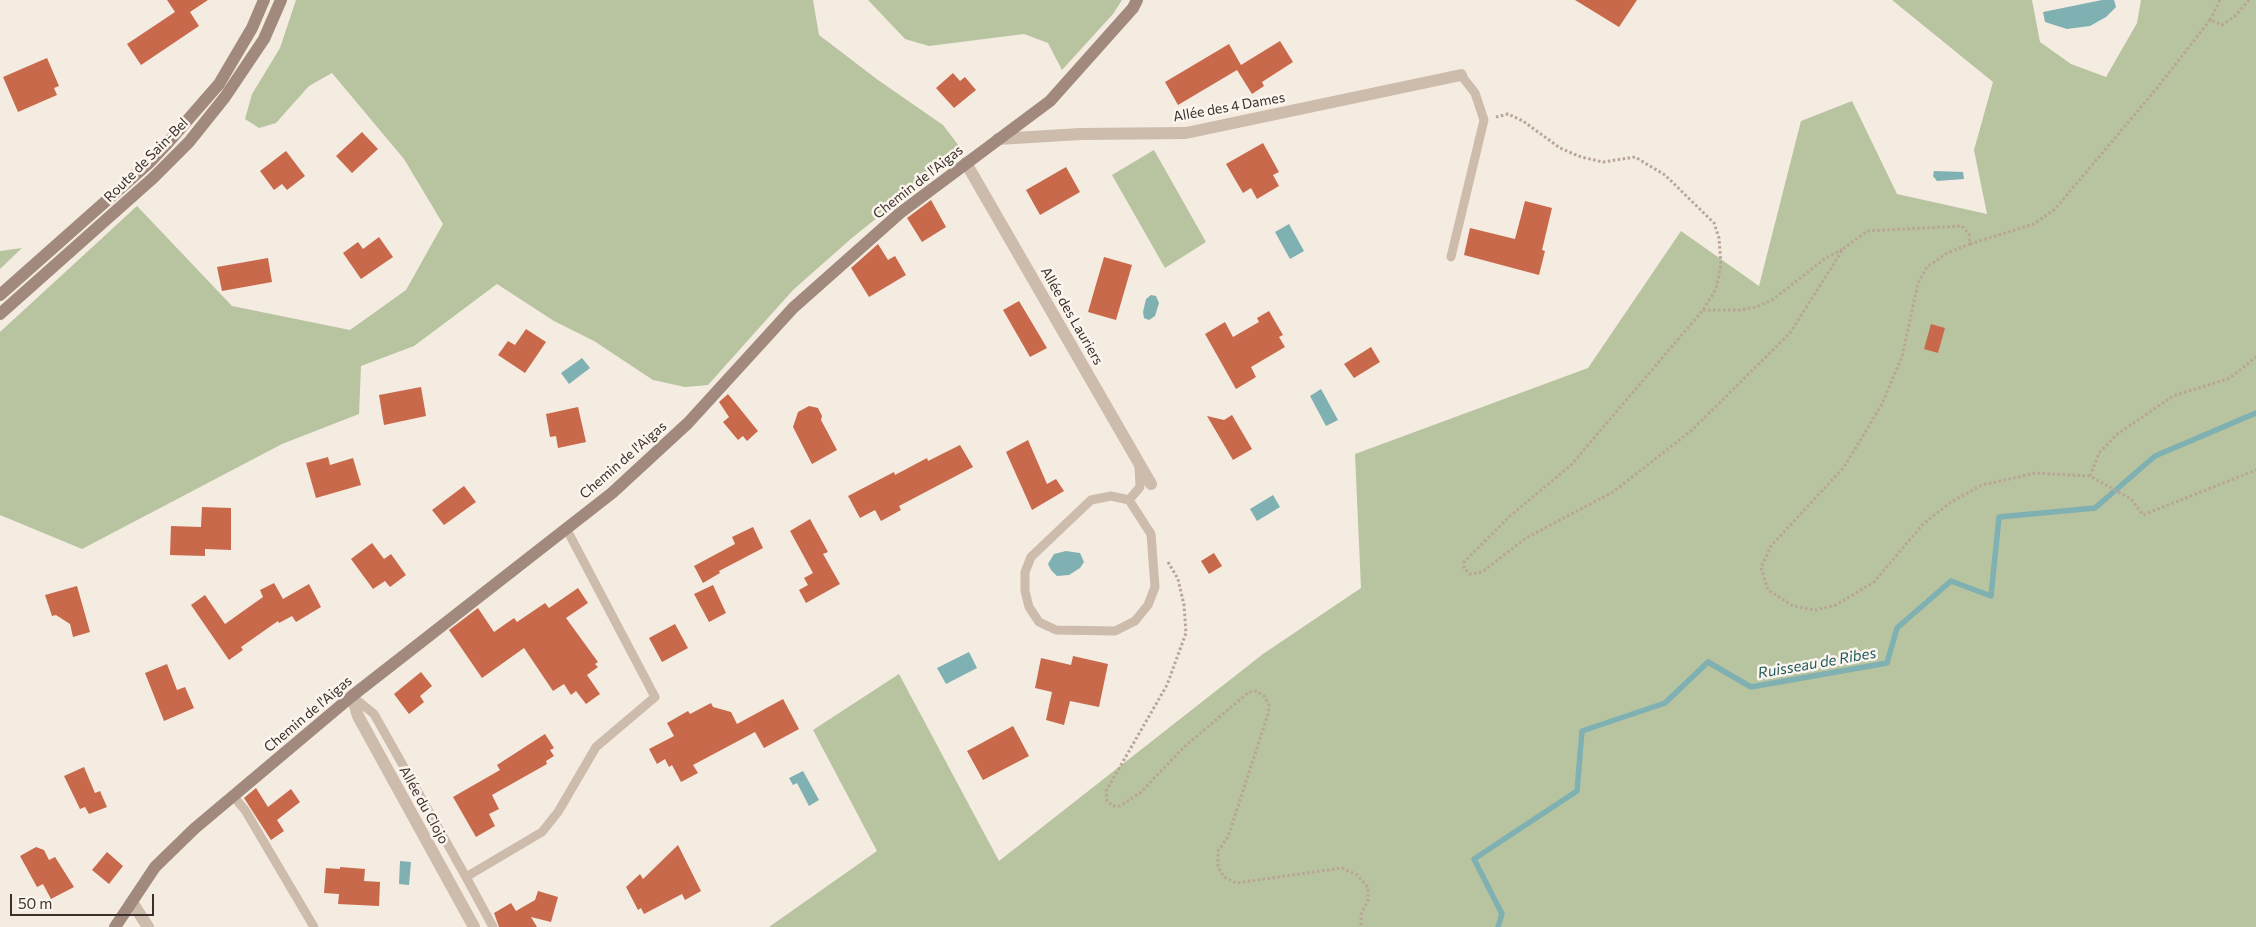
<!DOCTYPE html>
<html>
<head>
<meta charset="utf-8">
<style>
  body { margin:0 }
  #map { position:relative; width:2256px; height:927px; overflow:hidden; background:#f4ebe1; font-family:Commissioner,sans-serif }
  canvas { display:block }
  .scale { position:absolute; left:10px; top:894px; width:144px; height:22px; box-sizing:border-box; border:2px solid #3b302b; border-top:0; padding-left:6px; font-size:15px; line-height:18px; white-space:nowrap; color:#3b302b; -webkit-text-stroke:4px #fbf5ee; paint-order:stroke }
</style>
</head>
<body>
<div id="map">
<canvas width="2256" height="927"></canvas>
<div class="scale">50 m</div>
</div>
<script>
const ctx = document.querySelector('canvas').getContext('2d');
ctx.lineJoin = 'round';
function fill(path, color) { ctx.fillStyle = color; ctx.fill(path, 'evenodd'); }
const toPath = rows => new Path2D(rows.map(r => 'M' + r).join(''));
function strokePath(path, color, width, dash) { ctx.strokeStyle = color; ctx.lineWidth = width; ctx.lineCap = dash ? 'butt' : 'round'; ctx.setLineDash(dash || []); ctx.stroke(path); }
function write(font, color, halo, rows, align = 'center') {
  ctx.font = font + ' Commissioner,sans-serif'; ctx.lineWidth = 5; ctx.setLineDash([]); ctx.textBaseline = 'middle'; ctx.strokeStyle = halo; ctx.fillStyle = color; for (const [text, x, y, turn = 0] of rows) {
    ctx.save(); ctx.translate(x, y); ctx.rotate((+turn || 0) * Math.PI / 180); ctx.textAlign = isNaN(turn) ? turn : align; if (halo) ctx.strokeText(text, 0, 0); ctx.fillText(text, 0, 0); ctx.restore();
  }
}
const green = toPath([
  [296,0,813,0,819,35,878,80,943,125,962,150,853,237,793,290,708,385,685,387,653,380,594,341,554,321,497,284,414,346,361,366,359,414,282,444,82,549,0,515,0,332,137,206,232,306,350,330,406,290,443,224,404,159,332,73,309,86,276,123,259,128,245,119,252,94,280,48],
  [868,0,1122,0,1113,14,1062,70,1048,43,1024,34,929,46,905,39],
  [1892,0,2032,0,2040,42,2071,64,2106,77,2137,23,2141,0,2256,0,2256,927,769,927,877,851,813,730,899,674,999,861,1263,654,1361,588,1355,454,1588,368,1681,231,1759,286,1801,121,1852,101,1897,194,1987,214,1974,150,1993,82],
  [1154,150,1206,242,1165,268,1112,175],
  [22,248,0,269,0,251]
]);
const water = toPath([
  [2102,0,2114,0,2116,7,2106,17,2090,26,2067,29,2045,22,2043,12],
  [1934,171,1963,172,1964,179,1937,181,1933,176],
  [1289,224,1304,251,1290,259,1275,232],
  [1151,295,1156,296,1159,303,1155,316,1149,320,1144,318,1143,312,1146,299],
  [582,358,590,368,569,384,561,373],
  [1321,389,1338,420,1326,426,1310,396],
  [1273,495,1280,507,1257,521,1250,509],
  [1066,551,1080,553,1084,562,1080,568,1069,575,1057,576,1051,570,1048,564,1054,554],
  [969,652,977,668,946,684,937,668],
  [803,771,819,800,809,806,797,783,793,785,789,778],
  [400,861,411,862,409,885,399,884]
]);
const stream = toPath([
  [1498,927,1502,914,1474,859,1577,791,1582,731,1665,703,1708,662,1751,687,1887,663,1897,628,1951,581,1991,596,1999,517,2095,508,2155,456,2256,413]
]);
const building = toPath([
  [167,0,208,0,190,12,199,26,141,65,127,44,175,12],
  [1575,0,1637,0,1619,27],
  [1280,41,1293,62,1262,82,1264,86,1252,94,1237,70,1178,105,1165,82,1229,44,1241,65],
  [47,58,59,86,54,88,57,95,18,112,3,77],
  [953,73,960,81,965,77,976,90,954,108,936,88],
  [362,132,378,149,352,173,336,156],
  [1263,143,1279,172,1273,175,1279,186,1257,199,1251,188,1243,193,1226,164],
  [286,151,305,176,287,190,282,184,274,190,260,171],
  [1066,167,1080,192,1040,215,1026,190],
  [931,200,946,227,922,242,907,218],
  [1525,201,1552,208,1542,250,1545,251,1539,275,1464,255,1470,228,1515,239],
  [379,237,393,257,361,279,343,253,358,242,363,249],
  [878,244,888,260,895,256,906,275,869,297,851,268],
  [1104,257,1132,265,1116,320,1088,312],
  [268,258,272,282,222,291,217,267],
  [1019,301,1047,348,1030,357,1003,310],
  [1269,311,1283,335,1279,337,1285,347,1251,367,1256,377,1236,389,1205,334,1225,322,1233,337,1259,322,1257,318],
  [1931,324,1945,328,1938,353,1924,349],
  [526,329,546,342,525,373,498,355,508,341,515,345],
  [1371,347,1380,362,1354,378,1344,364],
  [421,387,426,416,384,425,379,395],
  [728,394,758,431,747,441,743,436,738,440,723,422,729,417,719,402],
  [809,406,818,408,822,416,821,420,837,450,812,464,793,427,798,412],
  [578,407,586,442,558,448,556,436,550,437,546,414],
  [1232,415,1252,449,1233,460,1207,416,1224,420],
  [1028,440,1047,484,1056,479,1064,491,1032,510,1006,452],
  [960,445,973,467,899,506,901,510,881,521,875,510,860,518,848,496,894,472,895,475,927,458,928,461],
  [328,457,330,465,353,458,361,485,316,498,306,463],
  [464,486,476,502,444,525,432,510],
  [202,507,231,508,231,550,205,549,205,556,170,555,171,526,201,527],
  [810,519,828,552,823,554,840,584,806,603,799,590,808,585,804,578,813,573,790,531],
  [753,527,763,548,719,571,720,573,703,583,694,566,735,544,732,537],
  [372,543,384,559,391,554,406,575,390,587,385,581,373,589,351,559],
  [1214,553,1222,566,1209,574,1201,561],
  [274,583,283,599,309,584,321,607,296,622,292,616,279,623,278,621,241,647,243,650,229,660,191,605,205,595,225,624,263,597,260,590],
  [713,585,726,613,709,622,694,594],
  [77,586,90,632,73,637,70,624,56,615,52,616,45,595],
  [578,588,588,603,566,618,598,662,595,664,598,667,587,675,600,694,586,704,576,691,571,695,564,684,553,691,524,648,482,678,449,630,478,608,494,632,514,618,517,622,545,603,549,608],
  [675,624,688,648,662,662,649,638],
  [1073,656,1108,664,1099,707,1070,701,1064,725,1046,720,1052,692,1035,688,1041,658,1071,665],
  [167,664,177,690,185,687,194,708,164,721,145,673],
  [421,672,432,686,420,696,424,702,409,714,394,694],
  [783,699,799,729,764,748,755,732,693,765,698,773,681,782,672,765,669,767,665,759,657,764,649,749,674,736,667,723,688,711,690,714,711,703,713,707,731,712,737,724],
  [1013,726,1029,756,983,780,967,751],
  [545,734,554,748,550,750,554,756,546,761,547,764,492,795,499,809,489,814,495,826,476,837,453,797,500,770,497,765],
  [84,767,95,793,100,791,107,807,89,814,85,807,80,809,64,776],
  [256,788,268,807,291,789,300,802,277,820,284,831,271,840,244,798],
  [678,845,701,891,685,900,682,894,644,914,641,908,638,910,626,887,640,874,643,879],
  [36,847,44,850,49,860,55,857,74,887,51,899,43,884,37,887,20,856],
  [107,852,123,866,109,884,92,870],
  [340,867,365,869,364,881,380,882,379,906,338,904,339,894,324,893,326,868,340,869],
  [538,891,558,897,551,922,531,917,537,927,499,927,494,913,511,903,516,911,535,900]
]);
const path = toPath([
  [2220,0,2210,20,2222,25,2235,16,2249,0],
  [1496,117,1508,114,1523,121,1560,148,1581,157,1603,162,1635,157,1665,175,1714,223,1719,238,1721,264,1716,289,1703,310,1571,465,1510,516,1464,562,1464,568,1470,574,1482,572,1526,538,1613,492,1692,430,1790,333,1843,249,1867,231,1962,226,1969,234,1970,244,1947,253,1927,267,1918,283,1902,357,1881,406,1844,467,1771,546,1761,567,1768,590,1793,606,1816,610,1836,605,1874,582,1923,524,1951,502,1982,485,2036,473,2090,476,2131,499,2143,515,2256,470],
  [1970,244,2034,224,2055,209,2157,88,2210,20],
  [1703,310,1740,310,1756,307,1772,300,1826,258,1843,249],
  [2090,476,2099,453,2116,435,2173,396,2230,378,2256,357],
  [1168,562,1178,579,1184,605,1186,633,1167,685,1106,791,1107,801,1113,806,1120,806,1140,793,1185,746,1249,692,1256,691,1264,696,1269,705,1268,714,1228,837,1218,851,1218,867,1224,877,1236,883,1342,868,1357,875,1368,887,1368,900,1361,915,1361,927]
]);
const lane = toPath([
  [1451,257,1484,120,1475,93,1461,75],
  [1129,500,1151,534,1155,587,1148,605,1135,621,1115,631,1056,630,1039,622,1029,607,1025,591,1025,572,1031,557,1091,500,1111,496,1129,500,1140,487,1139,466],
  [352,696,374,714,466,877,542,832,558,812,596,747,655,697,566,528],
  [233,796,245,810,314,927],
  [466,877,493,927]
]);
const street = toPath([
  [998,139,1080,134,1186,133,1461,75],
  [966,163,1151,484],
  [352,696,358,716,474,927],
  [132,902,148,927]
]);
const secondary = toPath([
  [0,295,150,162,165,146,219,84,252,28,264,0],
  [0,314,153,178,189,142,225,97,264,39,281,0],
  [115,927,155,867,194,829,352,696,612,493,688,423,793,308,900,213,1050,101,1133,8,1137,0]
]);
const streetNames = [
  ["Allée des 4 Dames",1229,107,-10],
  ["Route de Sain-Bel",146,160,-45],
  ["Chemin de l'Aigas",918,182,-38],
  ["Allée des Lauriers",1072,316,60],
  ["Chemin de l'Aigas",623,460,-41],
  ["Chemin de l'Aigas",308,714,-40],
  ["Allée du Clojo",424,805,61]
];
const waterNames = [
  ["Ruisseau de Ribes",1817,663,-10]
];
fill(green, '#b8c4a0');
fill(water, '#7fb0b2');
strokePath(stream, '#7fb0b2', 5.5);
fill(building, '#c8694b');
strokePath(path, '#b9a596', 3, [2.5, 2.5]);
strokePath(lane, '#cdbbac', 9);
strokePath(street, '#cdbbac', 12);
strokePath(secondary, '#a18a7d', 12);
write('14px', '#3b302b', '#fbf5ee', streetNames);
write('italic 15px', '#1f5a5e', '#fbf5ee', waterNames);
</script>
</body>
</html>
